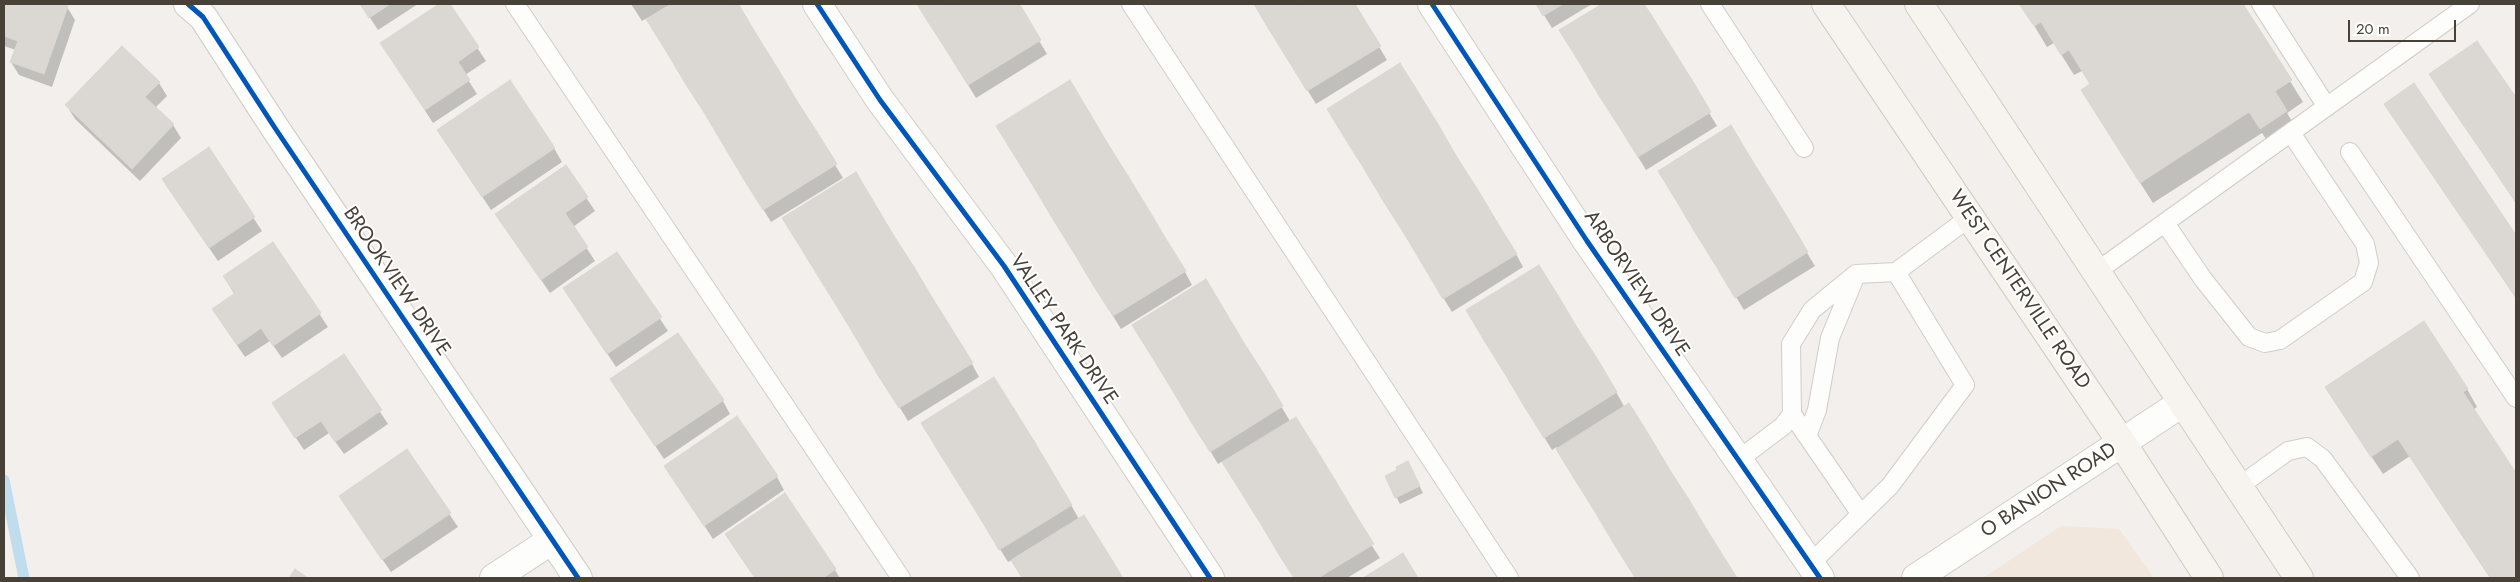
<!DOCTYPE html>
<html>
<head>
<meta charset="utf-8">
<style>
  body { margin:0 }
  #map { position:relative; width:2520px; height:582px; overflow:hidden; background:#f2efec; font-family:Jost,sans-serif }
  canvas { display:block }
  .frame { position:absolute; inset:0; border:5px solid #484138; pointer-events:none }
  .scale { position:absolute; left:2348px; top:20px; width:108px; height:22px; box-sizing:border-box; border:2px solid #484138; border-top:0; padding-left:6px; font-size:15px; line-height:18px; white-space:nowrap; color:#484138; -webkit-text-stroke:4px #fff; paint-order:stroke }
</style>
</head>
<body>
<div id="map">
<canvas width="2520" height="582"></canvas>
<div class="frame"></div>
<div class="scale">20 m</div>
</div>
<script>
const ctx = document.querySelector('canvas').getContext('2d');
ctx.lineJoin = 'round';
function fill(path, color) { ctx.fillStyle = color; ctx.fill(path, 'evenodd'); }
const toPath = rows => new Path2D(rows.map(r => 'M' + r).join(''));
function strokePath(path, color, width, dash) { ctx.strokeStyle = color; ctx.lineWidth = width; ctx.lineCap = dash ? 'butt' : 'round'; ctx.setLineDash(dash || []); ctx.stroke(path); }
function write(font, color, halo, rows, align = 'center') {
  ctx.font = font + ' Jost,sans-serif'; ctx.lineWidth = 4; ctx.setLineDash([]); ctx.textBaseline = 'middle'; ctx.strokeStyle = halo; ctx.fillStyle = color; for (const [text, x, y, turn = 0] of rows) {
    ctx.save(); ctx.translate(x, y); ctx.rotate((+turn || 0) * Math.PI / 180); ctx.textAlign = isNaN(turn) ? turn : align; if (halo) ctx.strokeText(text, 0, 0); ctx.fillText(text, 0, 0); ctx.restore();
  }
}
const commercial = toPath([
  [2061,526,2119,529,2154,578,1983,578]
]);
const shadow = toPath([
  [4,4,58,4,67,7,75,20,52,87,19,75,11,62,16,50,4,46],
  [361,4,418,4,378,30],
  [441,4,448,4,486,61,465,75,477,94,433,123,382,44],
  [631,4,737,4,843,178,771,222,647,18,642,21],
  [919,4,1017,4,1047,54,976,98],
  [1255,4,1353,4,1387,60,1316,104],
  [1537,4,1592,4,1552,28],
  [1605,4,1643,4,1717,126,1646,170,1561,31],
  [2021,4,2242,4,2303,102,2287,113,2299,133,2273,149,2262,133,2153,203,2095,112,2091,85,2082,71,2074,75,2054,43,2047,47],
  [2477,42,2516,101,2516,203,2438,87],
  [159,83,167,96,155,108,173,125,181,138,140,181,75,119,67,106],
  [2414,85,2516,237,2516,298,2390,111],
  [1336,122,1516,254,1523,267,1452,312],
  [1730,127,1815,266,1744,310,1667,184],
  [438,130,554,148,562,162,491,210],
  [1005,140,1185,272,1192,285,1121,329],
  [208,149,262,231,218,261,171,192],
  [565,166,595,211,573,227,595,261,550,293,497,215],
  [792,231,972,364,979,377,908,421],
  [273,244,328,327,282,358,270,341,245,357,221,322,235,295,224,277],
  [617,254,668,331,616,367,565,289],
  [1205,281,1290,421,1380,558,1347,578,1295,578,1223,461,1218,464,1142,338],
  [1475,324,1616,392,1625,408,1629,405,1735,578,1636,578,1557,447,1552,450],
  [343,356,388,424,344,454,329,433,304,450,282,417],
  [2467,389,2477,407,2473,410,2516,475,2516,578,2490,578,2410,456,2383,474,2337,405],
  [619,392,723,401,730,414,664,459],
  [930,436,1071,505,1079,519,1084,516,1122,578,1023,578,1012,560,1008,562],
  [407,451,458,527,391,572,348,509],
  [665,466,777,477,784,490,713,539],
  [1411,469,1423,493,1400,504,1386,477],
  [785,495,835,570,840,578,755,578,734,547],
  [1403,555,1417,578,1365,578]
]);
const stream = toPath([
  [4,480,24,578]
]);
const building = toPath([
  [4,4,62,4,68,6,44,74,10,62,18,41,4,36,4,4],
  [360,4,390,4,369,18,360,4],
  [439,4,450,4,479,47,458,62,470,80,425,110,380,43,439,4],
  [671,4,738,4,739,5,666,51,646,19,671,4],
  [917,4,957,4,928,22,917,4],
  [957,4,1019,4,1022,8,948,53,928,22,957,4],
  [1254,4,1307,4,1268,28,1254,4],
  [1307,4,1355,4,1361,14,1288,60,1268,28,1307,4],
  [1536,4,1563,4,1543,16,1536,4],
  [1602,4,1644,4,1652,16,1579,62,1559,30,1602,4],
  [2019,4,2243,4,2292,80,2275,91,2287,111,2260,129,2249,112,2140,183,2081,90,2090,84,2069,50,2061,55,2041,22,2034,26,2019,4],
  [739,5,758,37,685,83,666,51,739,5],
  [1022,8,1041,40,968,85,948,53,1022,8],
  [1361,14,1381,46,1307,91,1288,60,1361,14],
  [1652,16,1672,48,1598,94,1579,62,1652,16],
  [758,37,778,69,705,114,685,83,758,37],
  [2477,41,2495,67,2446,100,2429,74,2477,41],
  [122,46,160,82,145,97,174,124,132,169,65,105,122,46],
  [1672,48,1692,80,1618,125,1598,94,1672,48],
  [1400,63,1420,95,1346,140,1327,109,1400,63],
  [2495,67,2513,93,2464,126,2446,100,2495,67],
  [778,69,797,101,724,146,705,114,778,69],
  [510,80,555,148,482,197,437,130,510,80],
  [1070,80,1089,112,1016,158,996,126,1070,80],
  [1692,80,1711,112,1638,157,1618,125,1692,80],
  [2414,83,2467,162,2437,182,2384,104,2414,83],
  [2513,93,2516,98,2516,128,2482,152,2464,126,2513,93],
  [1420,95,1439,126,1366,172,1346,140,1420,95],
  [797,101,817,132,743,178,724,146,797,101],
  [1089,112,1108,144,1035,189,1016,158,1089,112],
  [1731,125,1750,157,1677,202,1658,171,1731,125],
  [1439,126,1458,159,1385,204,1366,172,1439,126],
  [2516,128,2516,167,2500,179,2482,152,2516,128],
  [817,132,837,164,763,210,743,178,817,132],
  [1108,144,1128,176,1054,221,1035,189,1108,144],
  [209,147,255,217,209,248,162,179,209,147],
  [1750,157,1770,189,1696,234,1677,202,1750,157],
  [1458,159,1478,190,1405,235,1385,204,1458,159],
  [2467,162,2516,235,2516,243,2491,261,2437,182,2467,162],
  [566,165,588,197,565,213,588,247,541,280,495,214,566,165],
  [2516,167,2516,203,2500,179,2516,167],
  [856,172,875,204,802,250,782,218,856,172],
  [1128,176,1147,207,1074,253,1054,221,1128,176],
  [1770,189,1789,220,1716,266,1696,234,1770,189],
  [1478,190,1497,222,1424,267,1405,235,1478,190],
  [875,204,894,236,821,281,802,250,875,204],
  [1147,207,1166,239,1093,285,1074,253,1147,207],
  [1789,220,1808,252,1735,298,1716,266,1789,220],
  [1497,222,1517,254,1443,299,1424,267,1497,222],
  [894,236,914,267,841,313,821,281,894,236],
  [1166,239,1186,271,1113,316,1093,285,1166,239],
  [273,242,321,313,273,346,261,328,237,345,212,309,235,293,223,276,273,242],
  [2516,243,2516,298,2491,261,2516,243],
  [617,252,662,317,607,354,563,288,617,252],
  [1539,265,1559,297,1485,342,1466,310,1539,265],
  [914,267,933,299,860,345,841,313,914,267],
  [1206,279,1225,311,1152,357,1132,325,1206,279],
  [1559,297,1578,329,1505,374,1485,342,1559,297],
  [933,299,953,331,879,377,860,345,933,299],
  [1225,311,1244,343,1171,388,1152,357,1225,311],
  [2424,321,2468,389,2463,392,2516,473,2516,554,2487,573,2398,439,2371,457,2325,387,2424,321],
  [1578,329,1598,360,1524,406,1505,374,1578,329],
  [953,331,973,363,899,408,879,377,953,331],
  [678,333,724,400,655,446,610,379,678,333],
  [1244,343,1264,374,1190,420,1171,388,1244,343],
  [344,354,382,410,335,442,321,421,295,438,272,403,344,354],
  [1598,360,1617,392,1544,438,1524,406,1598,360],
  [1264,374,1283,406,1210,452,1190,420,1264,374],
  [994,377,1014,409,940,454,921,423,994,377],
  [1629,403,1649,435,1575,480,1556,449,1629,403],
  [1014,409,1034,441,960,486,940,454,1014,409],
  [737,416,778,476,704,526,664,466,737,416],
  [1296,417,1316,449,1242,494,1222,462,1296,417],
  [1649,435,1668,467,1595,512,1575,480,1649,435],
  [1034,441,1053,473,980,518,960,486,1034,441],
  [407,449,451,513,382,560,339,496,407,449],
  [1316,449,1335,480,1262,526,1242,494,1316,449],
  [1408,461,1420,486,1395,498,1385,476,1397,470,1396,467,1408,461],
  [1668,467,1688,498,1614,544,1595,512,1668,467],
  [1053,473,1072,505,999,550,980,518,1053,473],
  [1335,480,1354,512,1281,558,1262,526,1335,480],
  [785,493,836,569,823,578,755,578,725,534,785,493],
  [1688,498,1707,530,1634,576,1614,544,1688,498],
  [1354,512,1374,544,1318,578,1294,578,1281,558,1354,512],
  [1084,515,1104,547,1053,578,1022,578,1011,560,1084,515],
  [1707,530,1727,562,1701,578,1635,578,1634,576,1707,530],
  [1104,547,1123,578,1053,578,1104,547],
  [1403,553,1418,578,1363,578,1403,553],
  [2516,554,2516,578,2491,578,2487,573,2516,554],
  [1727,562,1737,578,1701,578,1727,562],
  [295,569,308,578,289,578,295,569]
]);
const service = toPath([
  [515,4,901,578],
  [1131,4,1509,578],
  [1710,4,1804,148],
  [2261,4,2327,107],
  [2350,152,2516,398],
  [2165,223,2203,279,2249,337,2265,343,2280,340,2363,282,2369,263,2365,244,2291,133],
  [2096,272,2470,4],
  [1807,436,1817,410,1830,338,1855,277],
  [1738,460,1783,426,1792,414],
  [2238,487,2288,451,2307,447,2323,459,2410,578],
  [1860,513,1792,414,1791,344,1812,310,1856,274,1896,272,1970,217],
  [1811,563,1890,486,1965,385,1896,272]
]);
const minor = toPath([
  [188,4,203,17,275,128,578,578],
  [817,4,880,100,1004,266,1210,578],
  [1432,4,1587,241,1820,578],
  [494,578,552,540]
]);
const tertiary = toPath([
  [1916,578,2182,403]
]);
const secondary = toPath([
  [1826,4,2122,443,2209,578],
  [1919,4,2299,578]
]);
const cycleway = toPath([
  [188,4,203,17,275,128,578,578],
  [817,4,880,100,1004,266,1210,578],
  [1432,4,1587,241,1820,578]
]);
const streetNames = [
  ["BROOKVIEW DRIVE",396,282,56],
  ["ARBORVIEW DRIVE",1636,284,56],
  ["WEST CENTERVILLE ROAD",2019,290,56],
  ["VALLEY PARK DRIVE",1063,330,56],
  ["O BANION ROAD",2049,491,-33]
];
fill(commercial, '#f1e7dd');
fill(shadow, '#0003');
strokePath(stream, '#bfdded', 11);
fill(building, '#dbd8d4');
strokePath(building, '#dad6d2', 1);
strokePath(service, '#d0cdc9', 20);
strokePath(minor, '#d0cdc9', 30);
strokePath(tertiary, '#d0cdc9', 30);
strokePath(secondary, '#d0ccc3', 30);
strokePath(service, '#fdfdfc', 18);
strokePath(minor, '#fdfdfc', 28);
strokePath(tertiary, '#fdfdfc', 28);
strokePath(secondary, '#f7f4ef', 28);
strokePath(cycleway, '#0057b8', 5);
write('20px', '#484138', '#fff', streetNames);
</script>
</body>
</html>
